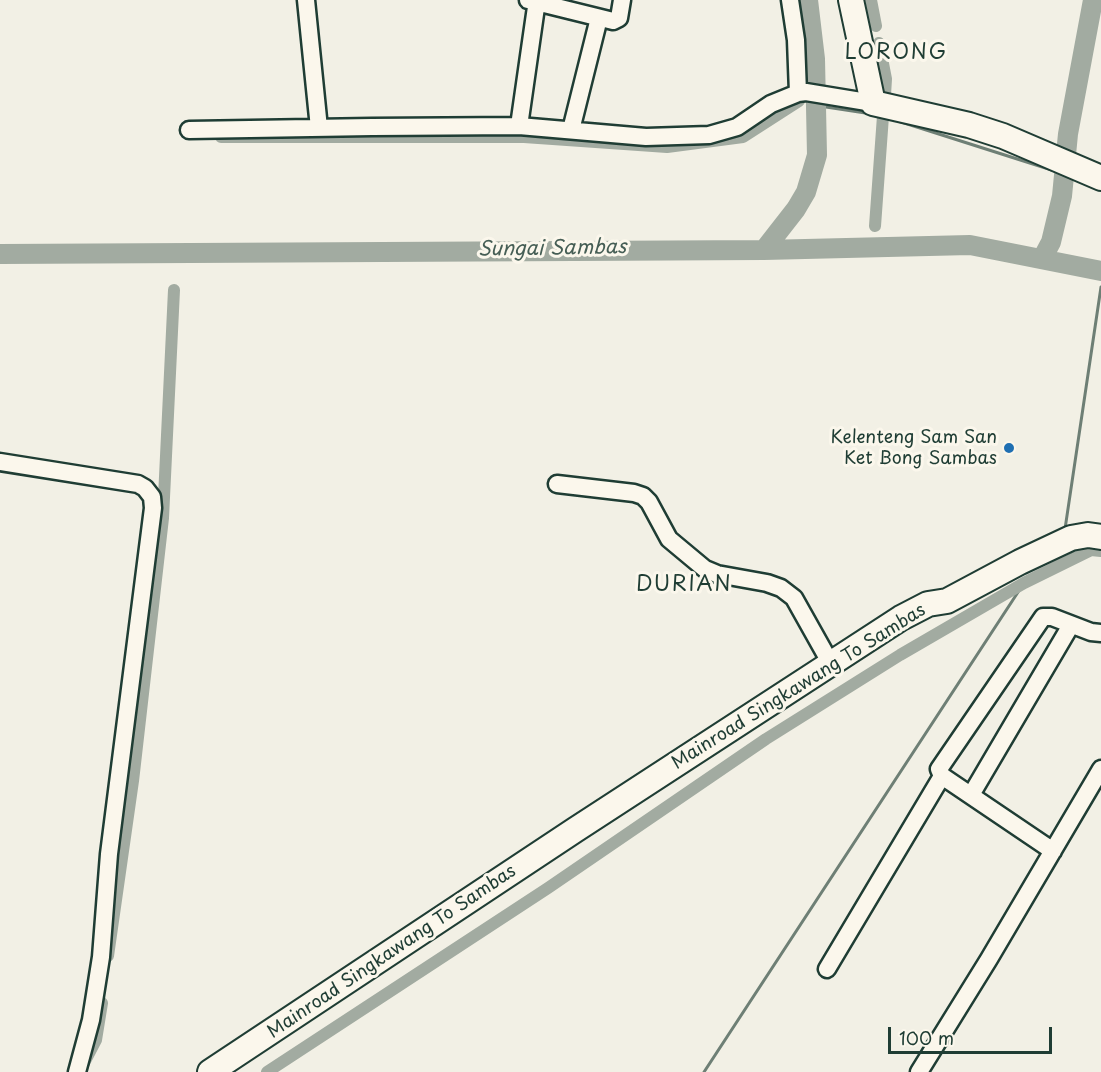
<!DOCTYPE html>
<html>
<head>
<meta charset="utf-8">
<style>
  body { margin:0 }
  #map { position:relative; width:1101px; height:1072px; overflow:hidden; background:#f2f0e5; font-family:"Playpen Sans",sans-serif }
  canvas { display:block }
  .scale { position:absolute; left:888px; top:1027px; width:164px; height:27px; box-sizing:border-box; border:3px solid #1f3d34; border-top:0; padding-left:8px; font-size:18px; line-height:21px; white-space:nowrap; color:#1f3d34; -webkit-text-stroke:4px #fbf7ec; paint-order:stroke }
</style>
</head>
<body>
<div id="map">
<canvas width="1101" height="1072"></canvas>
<div class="scale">100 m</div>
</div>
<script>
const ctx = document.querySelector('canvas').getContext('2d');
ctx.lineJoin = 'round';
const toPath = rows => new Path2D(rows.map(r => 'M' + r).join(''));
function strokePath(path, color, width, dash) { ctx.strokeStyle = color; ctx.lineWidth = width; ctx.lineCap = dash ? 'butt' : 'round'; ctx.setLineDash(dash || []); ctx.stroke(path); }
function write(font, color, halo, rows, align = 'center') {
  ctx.font = font + ' "Playpen Sans",sans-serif'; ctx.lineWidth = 6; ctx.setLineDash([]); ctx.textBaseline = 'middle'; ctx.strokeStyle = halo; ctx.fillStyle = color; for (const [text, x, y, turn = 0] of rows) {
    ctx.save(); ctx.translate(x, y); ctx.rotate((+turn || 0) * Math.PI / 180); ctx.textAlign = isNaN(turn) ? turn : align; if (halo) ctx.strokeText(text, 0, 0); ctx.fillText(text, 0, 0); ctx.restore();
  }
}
const stream = toPath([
  [826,107,872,114],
  [898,121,1058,172],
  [1065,529,1101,287],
  [704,1072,1024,583]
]);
const canal = toPath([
  [871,0,876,26],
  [879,43,886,79,885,95],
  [221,137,524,137,667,147,743,137,799,101],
  [875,226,883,116],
  [108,956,133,781,163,518,174,290],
  [84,1063,96,1040,102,1003],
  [267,1072,548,888,766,739,900,655,1024,583,1091,550,1101,551]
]);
const river = toPath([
  [764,250,796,209,806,192,817,155,815,59,808,0],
  [0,254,764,250,970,245,1101,271],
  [1042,259,1051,242,1062,196,1068,134,1093,0]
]);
const minor = toPath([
  [306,0,319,128],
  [528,0,613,21,619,18,622,0],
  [790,0,796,40,798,93],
  [519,126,537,0],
  [189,130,372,127,519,126,646,137,709,135,737,127,771,104,798,93,806,92,873,103],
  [571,130,599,18],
  [0,462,138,484,145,488,152,497,153,508,109,854,101,957,91,1020,77,1072],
  [557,484,634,493,643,496,649,502,669,539,705,569,717,574,767,583,781,588,794,598,831,664],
  [971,795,1071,625],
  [1053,851,942,776,939,769,1043,617,1052,617,1091,632,1101,633],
  [827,969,942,776],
  [919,1072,989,959,1101,769]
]);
const highway = toPath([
  [851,0,873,103,969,125,1003,136,1101,178],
  [210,1072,575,830,901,618,928,604,947,601,1020,562,1071,538,1088,535,1101,537]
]);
const markers = [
  [1009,448,6,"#1f6fb2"]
];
const poiNames = [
  ["Kelenteng Sam San",997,438],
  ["Ket Bong Sambas",997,459]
];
const streetNames = [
  ["Mainroad Singkawang To Sambas",799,687,-32],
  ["Mainroad Singkawang To Sambas",392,952,-34]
];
const waterNames = [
  ["Sungai Sambas",552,249,-1]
];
const quarterNames = [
  ["LORONG",896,53],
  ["DURIAN",684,585]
];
strokePath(stream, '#6e7f75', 3);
strokePath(canal, '#a2aba1', 12);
strokePath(river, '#a2aba1', 20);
strokePath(minor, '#1f3d34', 21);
strokePath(highway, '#1f3d34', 28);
strokePath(minor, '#fbf7ec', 16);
strokePath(highway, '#fbf7ec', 24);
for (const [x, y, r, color] of markers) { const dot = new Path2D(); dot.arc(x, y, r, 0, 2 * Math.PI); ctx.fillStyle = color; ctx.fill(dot); strokePath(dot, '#fbf7ec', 2); }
write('18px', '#1f3d34', '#fbf7ec', poiNames, 'right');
write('18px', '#1f3d34', '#fbf7ec', streetNames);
write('italic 20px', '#465e55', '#fbf7ec', waterNames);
ctx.letterSpacing = '1.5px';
write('21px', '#1f3d34', '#fbf7ec', quarterNames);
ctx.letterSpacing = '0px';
</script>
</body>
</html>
